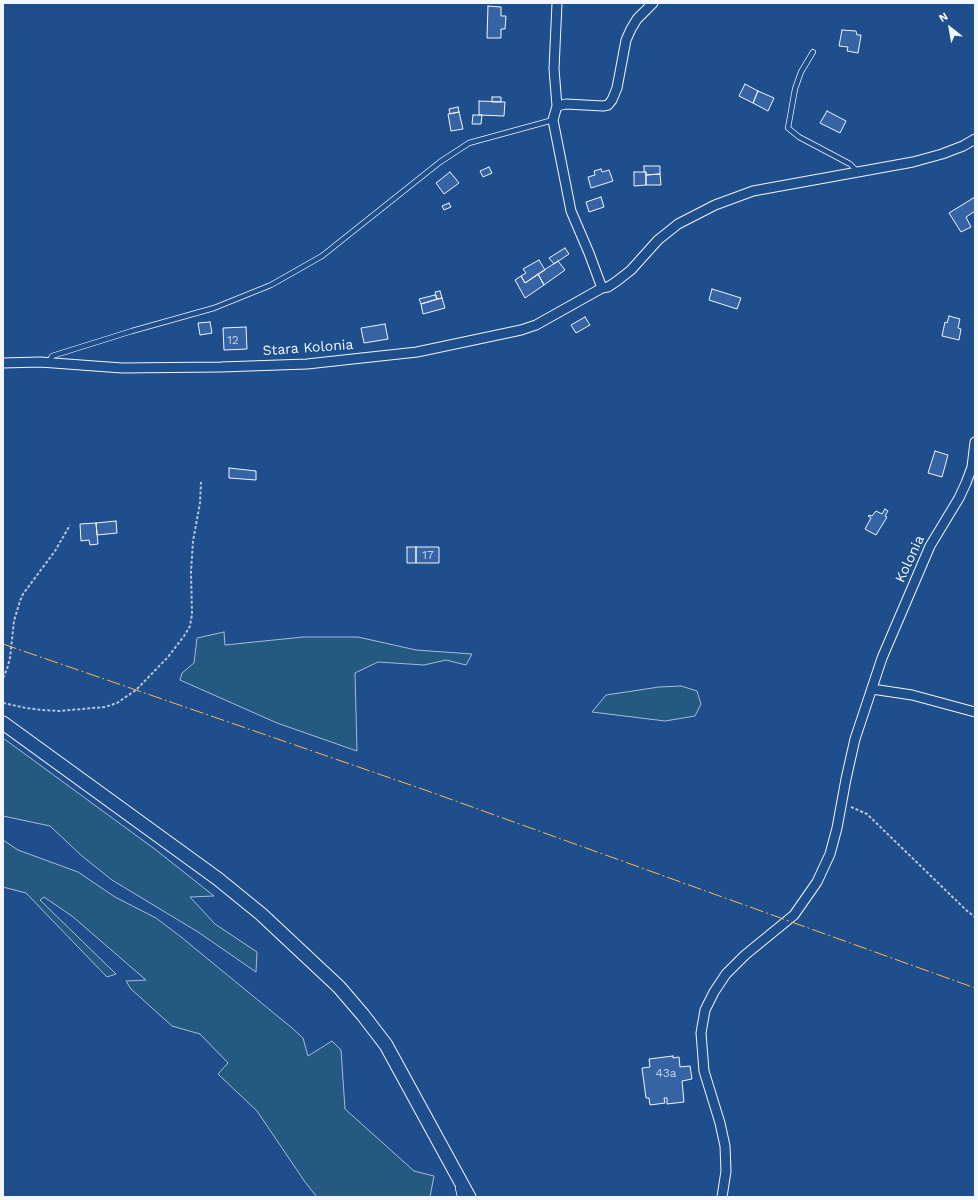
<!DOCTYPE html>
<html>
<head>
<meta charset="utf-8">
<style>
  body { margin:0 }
  #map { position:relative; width:978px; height:1200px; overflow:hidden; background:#1f4e8c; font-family:"Work Sans",sans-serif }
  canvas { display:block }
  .frame { position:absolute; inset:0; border:4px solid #f2f6ff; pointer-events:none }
  .north { position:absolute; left:930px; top:8px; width:40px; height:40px; -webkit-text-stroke:3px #1f4e8c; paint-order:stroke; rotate:329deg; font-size:11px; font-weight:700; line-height:16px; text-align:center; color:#f2f6ff }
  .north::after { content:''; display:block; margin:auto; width:14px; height:18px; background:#f2f6ff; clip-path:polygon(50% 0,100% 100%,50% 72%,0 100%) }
</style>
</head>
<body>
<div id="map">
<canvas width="978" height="1200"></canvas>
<div class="frame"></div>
<div class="north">N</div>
</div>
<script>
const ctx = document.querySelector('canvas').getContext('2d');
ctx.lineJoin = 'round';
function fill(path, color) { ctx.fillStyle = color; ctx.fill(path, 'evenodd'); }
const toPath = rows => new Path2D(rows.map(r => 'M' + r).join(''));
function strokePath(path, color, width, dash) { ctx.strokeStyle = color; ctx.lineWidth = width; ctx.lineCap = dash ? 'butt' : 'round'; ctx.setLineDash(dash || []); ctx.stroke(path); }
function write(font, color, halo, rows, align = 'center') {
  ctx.font = font + ' "Work Sans",sans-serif'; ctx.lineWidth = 3; ctx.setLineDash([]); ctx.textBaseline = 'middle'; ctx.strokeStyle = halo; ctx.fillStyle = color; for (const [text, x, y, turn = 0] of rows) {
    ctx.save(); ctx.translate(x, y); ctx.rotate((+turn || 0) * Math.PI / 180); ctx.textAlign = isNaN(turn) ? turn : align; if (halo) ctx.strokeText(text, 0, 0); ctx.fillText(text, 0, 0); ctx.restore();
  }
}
const green = toPath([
  [224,632,225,645,303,637,358,637,416,650,472,654,466,665,446,660,424,665,378,662,355,673,357,751,277,723,180,680,182,673,194,663,197,638,224,632],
  [681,686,697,691,701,704,695,716,665,721,592,712,606,695,659,687,681,686],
  [3,738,156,850,214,896,190,897,215,924,257,952,256,972,198,932,112,880,82,856,50,826,3,816,3,738],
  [3,840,18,850,78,872,115,897,156,918,181,937,292,1028,303,1038,308,1056,332,1041,341,1050,345,1109,414,1171,434,1176,430,1197,317,1197,305,1182,257,1111,218,1074,228,1063,200,1034,172,1026,131,989,126,981,146,980,72,916,44,897,40,900,116,974,107,977,26,893,3,887,3,840]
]);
const building = toPath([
  [488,6,501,7,501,16,506,16,505,29,501,29,501,38,487,38,488,6],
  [842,30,856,31,857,35,861,35,858,53,847,51,848,47,839,46,842,30],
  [745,84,758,91,753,103,739,96,745,84],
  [758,91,774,98,768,111,753,103,758,91],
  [492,97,501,97,501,102,492,102,492,97],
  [479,101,505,102,504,116,479,115,479,101],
  [458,107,459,112,450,114,449,109,458,107],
  [827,111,846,121,840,133,820,123,827,111],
  [459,112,463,129,451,131,448,114,459,112],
  [473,115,482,115,481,124,472,124,473,115],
  [644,166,660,166,660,174,646,175,646,172,644,172,644,166],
  [489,167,492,173,483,177,480,171,489,167],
  [601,169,602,172,609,170,613,181,591,188,588,177,595,175,594,171,601,169],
  [450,172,459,183,444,194,436,183,450,172],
  [634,172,646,172,646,185,634,186,634,172],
  [660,174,661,185,646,185,646,175,660,174],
  [601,197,604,207,589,212,586,202,601,197],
  [975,197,975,211,966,217,971,227,961,232,949,213,975,197],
  [449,203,451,207,444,210,442,206,449,203],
  [565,248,569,254,554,264,549,258,565,248],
  [539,260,545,270,525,283,521,276,526,273,523,269,539,260],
  [558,261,565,270,544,285,538,274,558,261],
  [538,274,544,285,525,298,515,280,521,276,525,283,538,274],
  [712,289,741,298,737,309,709,300,712,289],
  [440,291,442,298,437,299,435,292,440,291],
  [435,295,437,299,421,304,419,299,435,295],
  [442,298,445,308,423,314,421,304,442,298],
  [949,316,960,319,958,328,961,329,959,340,942,336,945,322,947,323,949,316],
  [585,317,590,325,576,333,571,325,585,317],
  [210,322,212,333,200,335,198,323,210,322],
  [385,324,388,339,364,343,361,328,385,324],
  [246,327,247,349,224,350,223,328,246,327],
  [935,451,948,455,942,477,928,473,935,451],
  [229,468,256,471,256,480,229,478,229,468],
  [885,509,888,511,885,516,887,517,876,535,865,529,871,518,868,516,869,515,872,516,876,511,882,514,885,509],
  [116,521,117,533,97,535,96,523,116,521],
  [96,523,98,544,90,545,89,540,81,541,80,524,96,523],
  [407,547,416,547,416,563,407,563,407,547],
  [416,547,439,547,439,563,416,563,416,547],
  [673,1056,673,1058,679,1057,680,1067,690,1066,692,1079,682,1081,684,1102,667,1104,667,1098,664,1098,665,1103,650,1105,649,1098,646,1098,642,1068,650,1067,649,1059,673,1056]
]);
const path = toPath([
  [3,678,7,669,10,658,14,621,20,601,23,594,55,551,70,525],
  [3,703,26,708,42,710,59,711,105,707,117,703,136,690,168,657,184,636,190,626,192,614,191,572,193,541,200,503,201,482],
  [851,807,867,814,966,910,975,917]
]);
const service = toPath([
  [813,52,801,72,795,89,788,128,799,137,818,147,850,164,858,172],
  [49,363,52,356,132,331,214,308,271,285,322,256,440,162,469,143,553,120],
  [458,1188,460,1197]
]);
const minor = toPath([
  [557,3,554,69,557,106,553,120,571,211,589,253,602,288],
  [557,106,566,104,603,106,608,105,612,100,617,88,626,40,631,29,637,19,653,3],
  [3,363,40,362,122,368,221,367,307,364,417,352,521,330,536,325,602,288,608,287,617,281,631,270,658,240,678,224,715,205,753,191,913,162,942,154,963,146,975,139],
  [872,689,912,695,975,712],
  [722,1197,726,1171,725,1146,720,1123,704,1071,701,1033,705,1010,714,992,726,974,745,955,794,915,817,882,830,854,837,828,846,779,855,739,882,658,930,546,959,498,966,483,972,467,975,442]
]);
const secondary = toPath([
  [3,723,218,879,261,914,339,987,363,1015,386,1045,469,1197]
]);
const power = toPath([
  [3,644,425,790,975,988]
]);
const numberNames = [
  ["12",233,340],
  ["17",428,555],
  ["43a",666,1073]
];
const streetNames = [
  ["Stara Kolonia",308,348,-4],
  ["Kolonia",910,559,-65]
];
fill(green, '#245a82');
strokePath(green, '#a8bbd7', 1);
fill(building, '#3563a3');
strokePath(building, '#f2f6ff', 1);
strokePath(service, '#f2f6ff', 6);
strokePath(minor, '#f2f6ff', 11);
strokePath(secondary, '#f2f6ff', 15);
strokePath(path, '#b3c4dc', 2, [3, 2]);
strokePath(service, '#1f4e8c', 4.5);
strokePath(minor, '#1f4e8c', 9);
strokePath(secondary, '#1f4e8c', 13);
strokePath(power, '#ffb74d', 1, [14, 3, 2, 3]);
write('12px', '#c3d1e8', null, numberNames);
write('14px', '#f2f6ff', '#1f4e8c', streetNames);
</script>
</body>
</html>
